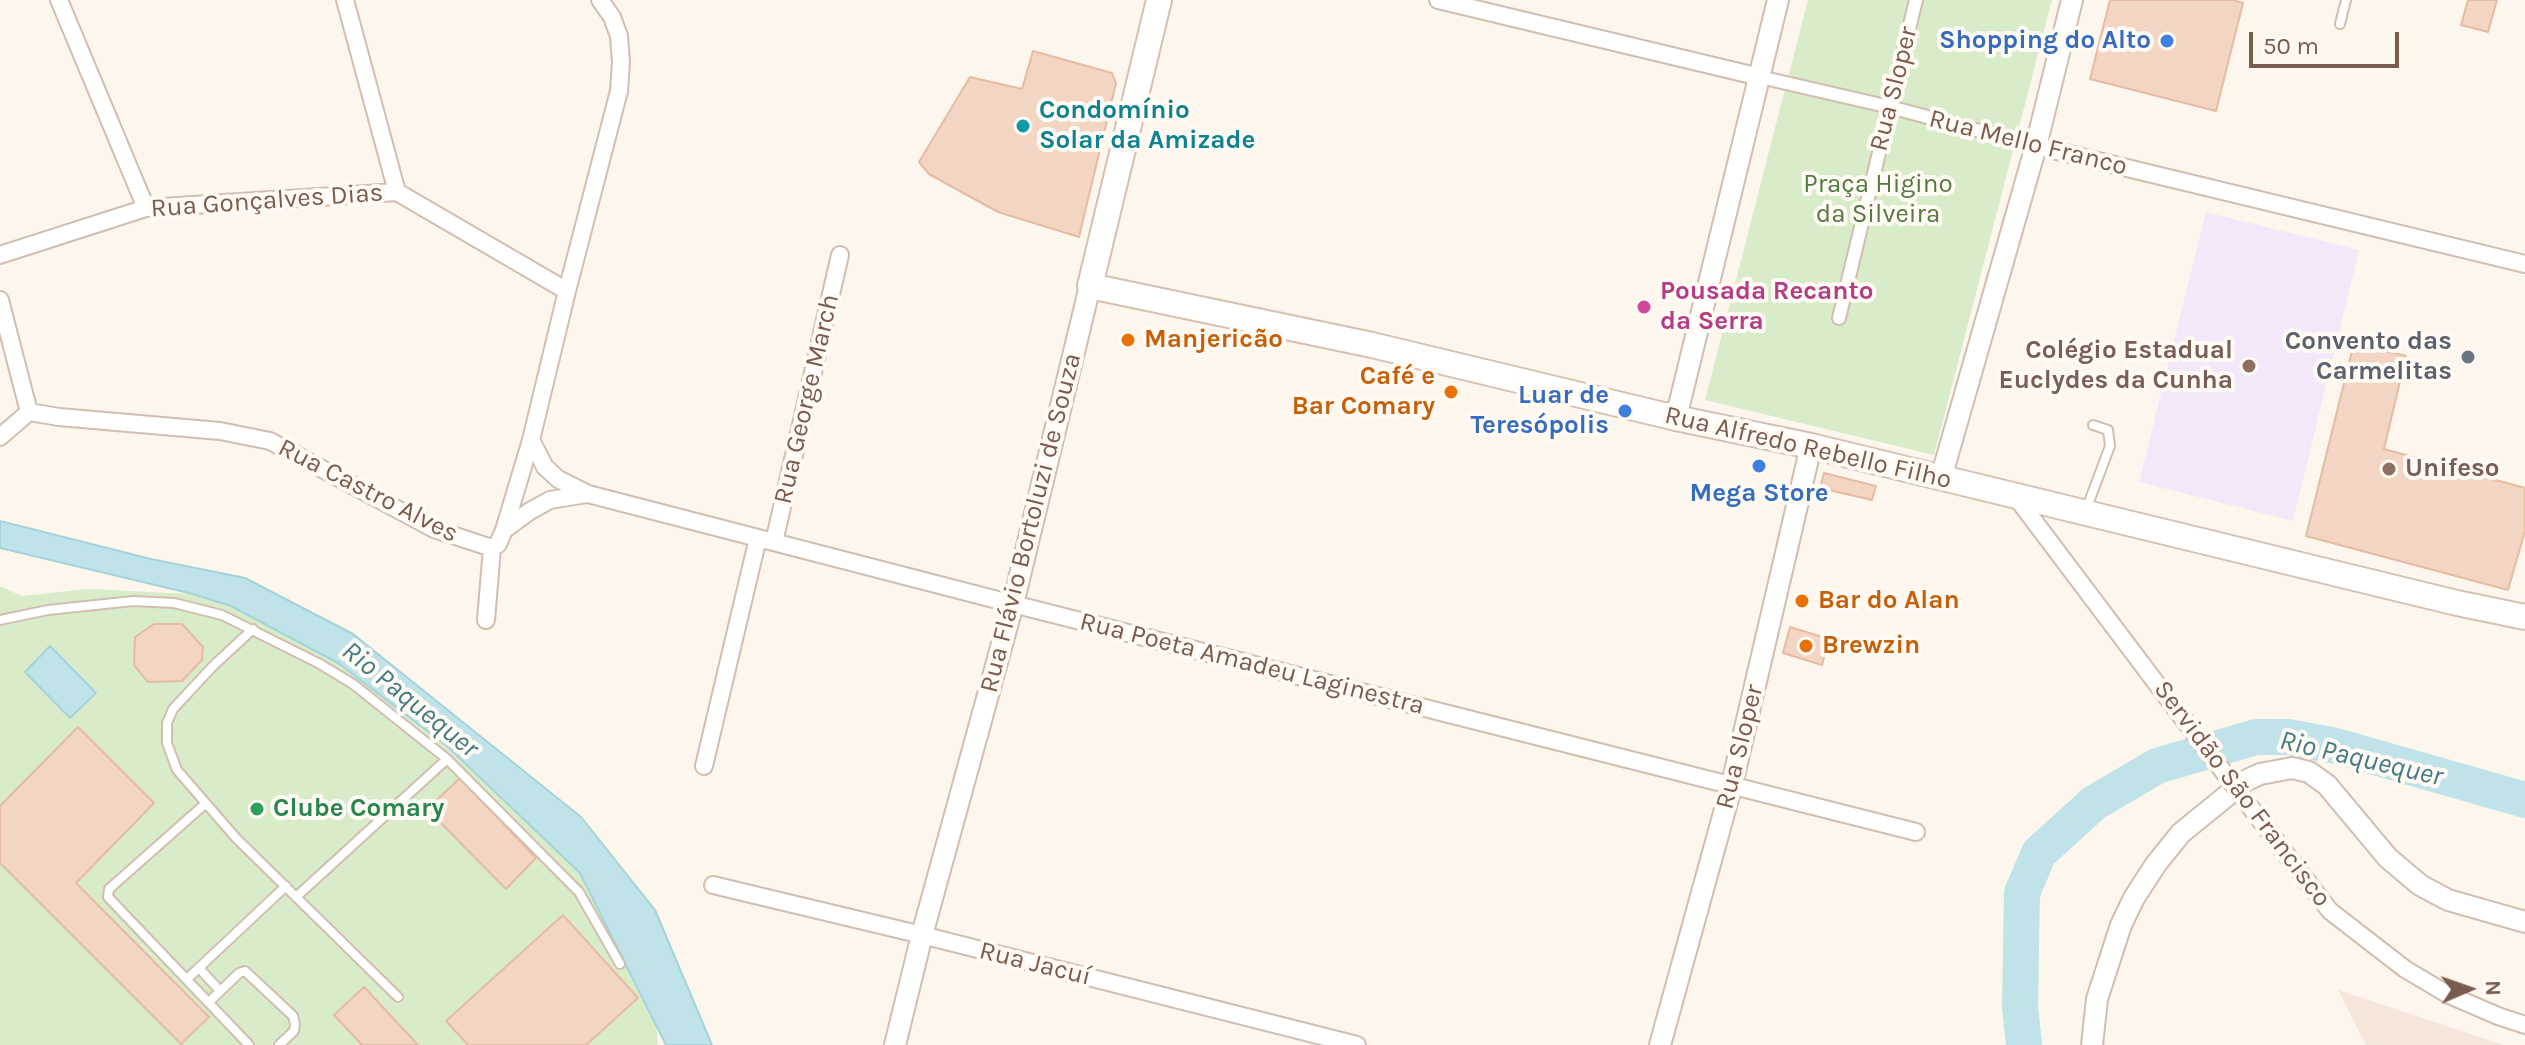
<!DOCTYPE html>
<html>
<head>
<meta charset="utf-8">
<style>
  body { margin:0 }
  #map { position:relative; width:2525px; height:1045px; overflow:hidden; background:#fdf6ec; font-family:Karla,sans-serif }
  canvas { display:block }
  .north { position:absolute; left:2429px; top:949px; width:80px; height:80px; -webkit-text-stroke:6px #fffaf3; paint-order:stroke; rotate:88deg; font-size:22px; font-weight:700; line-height:32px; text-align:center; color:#7a5c4d }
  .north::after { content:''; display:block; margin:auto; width:28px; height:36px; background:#7a5c4d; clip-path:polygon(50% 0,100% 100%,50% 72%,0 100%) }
  .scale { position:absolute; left:2249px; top:32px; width:150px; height:36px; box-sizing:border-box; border:4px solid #7a5c4d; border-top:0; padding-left:10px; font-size:24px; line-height:28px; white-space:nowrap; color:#7a5c4d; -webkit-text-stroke:6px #fffaf3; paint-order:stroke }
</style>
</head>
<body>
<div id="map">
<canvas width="2525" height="1045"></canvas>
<div class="north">N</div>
<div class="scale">50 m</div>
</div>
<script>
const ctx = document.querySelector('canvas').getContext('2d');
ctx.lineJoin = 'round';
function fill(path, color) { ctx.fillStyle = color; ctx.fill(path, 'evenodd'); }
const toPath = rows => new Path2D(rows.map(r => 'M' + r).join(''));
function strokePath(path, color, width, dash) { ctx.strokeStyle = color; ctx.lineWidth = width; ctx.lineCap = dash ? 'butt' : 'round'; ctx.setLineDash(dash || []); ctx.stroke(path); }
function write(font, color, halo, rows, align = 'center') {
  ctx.font = font + ' Karla,sans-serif'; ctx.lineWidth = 8; ctx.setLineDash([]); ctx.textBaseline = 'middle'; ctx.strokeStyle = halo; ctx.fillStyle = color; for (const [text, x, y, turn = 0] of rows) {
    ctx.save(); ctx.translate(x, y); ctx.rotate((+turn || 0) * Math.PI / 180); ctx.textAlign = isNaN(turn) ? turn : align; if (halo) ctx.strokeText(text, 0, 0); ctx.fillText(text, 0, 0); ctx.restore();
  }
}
const residential = toPath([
  [2338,990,2504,1045,2366,1045]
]);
const education = toPath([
  [2206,212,2359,250,2293,521,2139,482]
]);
const green = toPath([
  [1808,0,2052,0,1934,455,1705,400],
  [0,586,22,596,88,589,193,594,231,606,338,663,447,746,580,873,656,1021,658,1045,0,1045]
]);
const water = toPath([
  [0,521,151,559,245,578,353,634,581,817,655,910,712,1045,666,1045,580,873,447,746,338,663,231,606,193,594,0,548,0,521],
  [50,646,96,693,70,718,25,672,50,646]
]);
const river = toPath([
  [2024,1045,2020,1007,2022,893,2039,853,2094,803,2157,766,2256,737,2288,737,2336,746,2525,800]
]);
const building = toPath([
  [2110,0,2233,0,2243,3,2216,111,2090,79,2110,0],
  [2468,0,2497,0,2488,32,2461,25,2468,0],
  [1033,51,1112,73,1116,83,1079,237,998,212,929,174,919,162,970,77,1022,89,1033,51],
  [2354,343,2406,356,2384,449,2525,488,2525,531,2508,590,2306,536,2354,343],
  [1824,473,1876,486,1872,500,1820,488,1824,473],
  [154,624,182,624,203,647,202,660,182,681,148,682,134,665,135,637,154,624],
  [1790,627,1829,639,1822,665,1783,653,1790,627],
  [78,727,154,803,76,883,209,1017,181,1044,0,863,0,806,78,727],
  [460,778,536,858,506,889,427,809,460,778],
  [563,915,638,998,586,1045,468,1045,446,1021,563,915],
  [364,987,418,1045,362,1045,334,1015,364,987]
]);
const service = toPath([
  [2340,24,2346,0],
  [2086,510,2110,446,2108,430,2093,425],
  [0,620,48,610,133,601,174,603,222,615,320,664,353,684,447,759,296,897],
  [253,629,213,666,173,709,167,723,167,743,177,770,236,838,398,997],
  [447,759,579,892,620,964],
  [205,804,109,889,108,897,249,1045],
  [199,968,220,991],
  [187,979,286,886],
  [209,1002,239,973,245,971,293,1016,295,1024,294,1031,279,1045]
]);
const pedestrian = toPath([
  [1760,77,1890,107,2036,146],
  [1839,318,1916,0]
]);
const minor = toPath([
  [59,0,146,208],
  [345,0,397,192],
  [1438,0,1760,77],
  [2036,146,2525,264],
  [0,255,146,208,397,192,567,291],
  [0,300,29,412],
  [29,412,59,417,220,431,270,441,434,529,492,548,498,544,504,530,531,440,567,291,619,91,621,62,619,36,612,17,600,0],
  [0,437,29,412],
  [531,440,545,467,558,479,588,494,1013,604,1916,832],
  [2016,497,2178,712],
  [504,530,530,511,550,500,587,494],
  [774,542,840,255],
  [486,620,492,548],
  [704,766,758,538],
  [2283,850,2330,911,2405,969,2447,994,2498,1016,2525,1025],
  [713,885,922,935,1357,1045]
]);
const tertiary = toPath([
  [1676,418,1778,0],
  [1941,478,2036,146,2072,0],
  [895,1045,922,935,1013,604,1090,286],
  [1660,1045,1732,784,1811,446],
  [2092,1045,2097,999,2121,925,2134,898,2156,864,2181,833,2245,781,2260,774,2292,768,2309,772,2327,785,2388,858,2420,885,2448,900,2525,922]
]);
const secondary = toPath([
  [1159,0,1090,286,1372,345,1676,418,1811,446,2457,603,2525,617]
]);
const minorBridge = toPath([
  [2178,712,2283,850]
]);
const markers = [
  [2167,41,8,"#3f7fe0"],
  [1023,126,8,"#0f9aa8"],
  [1644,307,8,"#d1479c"],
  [1128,340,8,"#e8710a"],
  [2468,357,8,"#6b7280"],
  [2249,366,8,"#8d6e63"],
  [1451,392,8,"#e8710a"],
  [1625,411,8,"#3f7fe0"],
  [1759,466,8,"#3f7fe0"],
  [2389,469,8,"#8d6e63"],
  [1802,601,8,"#e8710a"],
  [1806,646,8,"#e8710a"],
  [257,809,8,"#2e9e5b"]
];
const shopNames = [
  ["Shopping do Alto",2151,41],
  ["Luar de",1609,396],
  ["Teresópolis",1609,426],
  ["Mega Store",1759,494,"center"]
];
const streetNames = [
  ["Rua Sloper",1894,89,-76],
  ["Rua Mello Franco",2028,143,14],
  ["Rua Gonçalves Dias",267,201,-4],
  ["Rua George March",807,399,-77],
  ["Rua Alfredo Rebello Filho",1808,448,13],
  ["Rua Castro Alves",368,491,27],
  ["Rua Flávio Bortoluzi de Souza",1031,523,-76],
  ["Rua Poeta Amadeu Laginestra",1252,664,14],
  ["Rua Sloper",1740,747,-76],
  ["Servidão São Francisco",2242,794,53],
  ["Rua Jacuí",1035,964,14]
];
const cultureNames = [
  ["Condomínio",1039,111],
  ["Solar da Amizade",1039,141]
];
const parkNames = [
  ["Praça Higino",1878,185],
  ["da Silveira",1878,215]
];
const hotelNames = [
  ["Pousada Recanto",1660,292],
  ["da Serra",1660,322]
];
const foodNames = [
  ["Manjericão",1144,340],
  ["Café e",1435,377,"right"],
  ["Bar Comary",1435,407,"right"],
  ["Bar do Alan",1818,601],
  ["Brewzin",1822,646]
];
const worshipNames = [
  ["Convento das",2452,342],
  ["Carmelitas",2452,372]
];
const educationNames = [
  ["Colégio Estadual",2233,351],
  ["Euclydes da Cunha",2233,381],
  ["Unifeso",2405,469,"left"]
];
const leisureNames = [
  ["Clube Comary",273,809]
];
const waterNames = [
  ["Rio Paquequer",410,700,39],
  ["Rio Paquequer",2361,759,13]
];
fill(residential, '#f5e8da');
fill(education, '#f3e8fa');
fill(green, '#d8ecc9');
fill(water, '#bfe3e8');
strokePath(water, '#a5d3da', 2);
strokePath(river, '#bfe3e8', 36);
fill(building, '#f3d5c3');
strokePath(building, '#e6bba3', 2);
strokePath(service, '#d1beb0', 12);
strokePath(pedestrian, '#d1beb0', 16);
strokePath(minor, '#d1beb0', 20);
strokePath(tertiary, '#d1beb0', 24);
strokePath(secondary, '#d6c0b0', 28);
strokePath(service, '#fff', 8);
strokePath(pedestrian, '#fff', 12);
strokePath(minor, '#fff', 16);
strokePath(tertiary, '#fff', 20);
strokePath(secondary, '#fff', 24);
strokePath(minorBridge, '#d1beb0', 20, []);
strokePath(minorBridge, '#fff', 16);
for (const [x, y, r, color] of markers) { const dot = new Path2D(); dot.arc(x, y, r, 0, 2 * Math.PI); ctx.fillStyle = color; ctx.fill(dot); strokePath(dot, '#fffaf3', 3); }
write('bold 26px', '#366cbe', '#fffaf3', shopNames, 'right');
write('26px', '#7a5c4d', '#fffaf3', streetNames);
write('bold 26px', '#0d838f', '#fffaf3', cultureNames, 'left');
write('26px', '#537a41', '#fffaf3', parkNames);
write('bold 26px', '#b23c85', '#fffaf3', hotelNames, 'left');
write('bold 26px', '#c56008', '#fffaf3', foodNames, 'left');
write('bold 26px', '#5b616d', '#fffaf3', worshipNames, 'right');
write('bold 26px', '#785e54', '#fffaf3', educationNames, 'right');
write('bold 26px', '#27864d', '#fffaf3', leisureNames, 'left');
write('italic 28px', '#437c86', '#fffaf3', waterNames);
</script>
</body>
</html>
